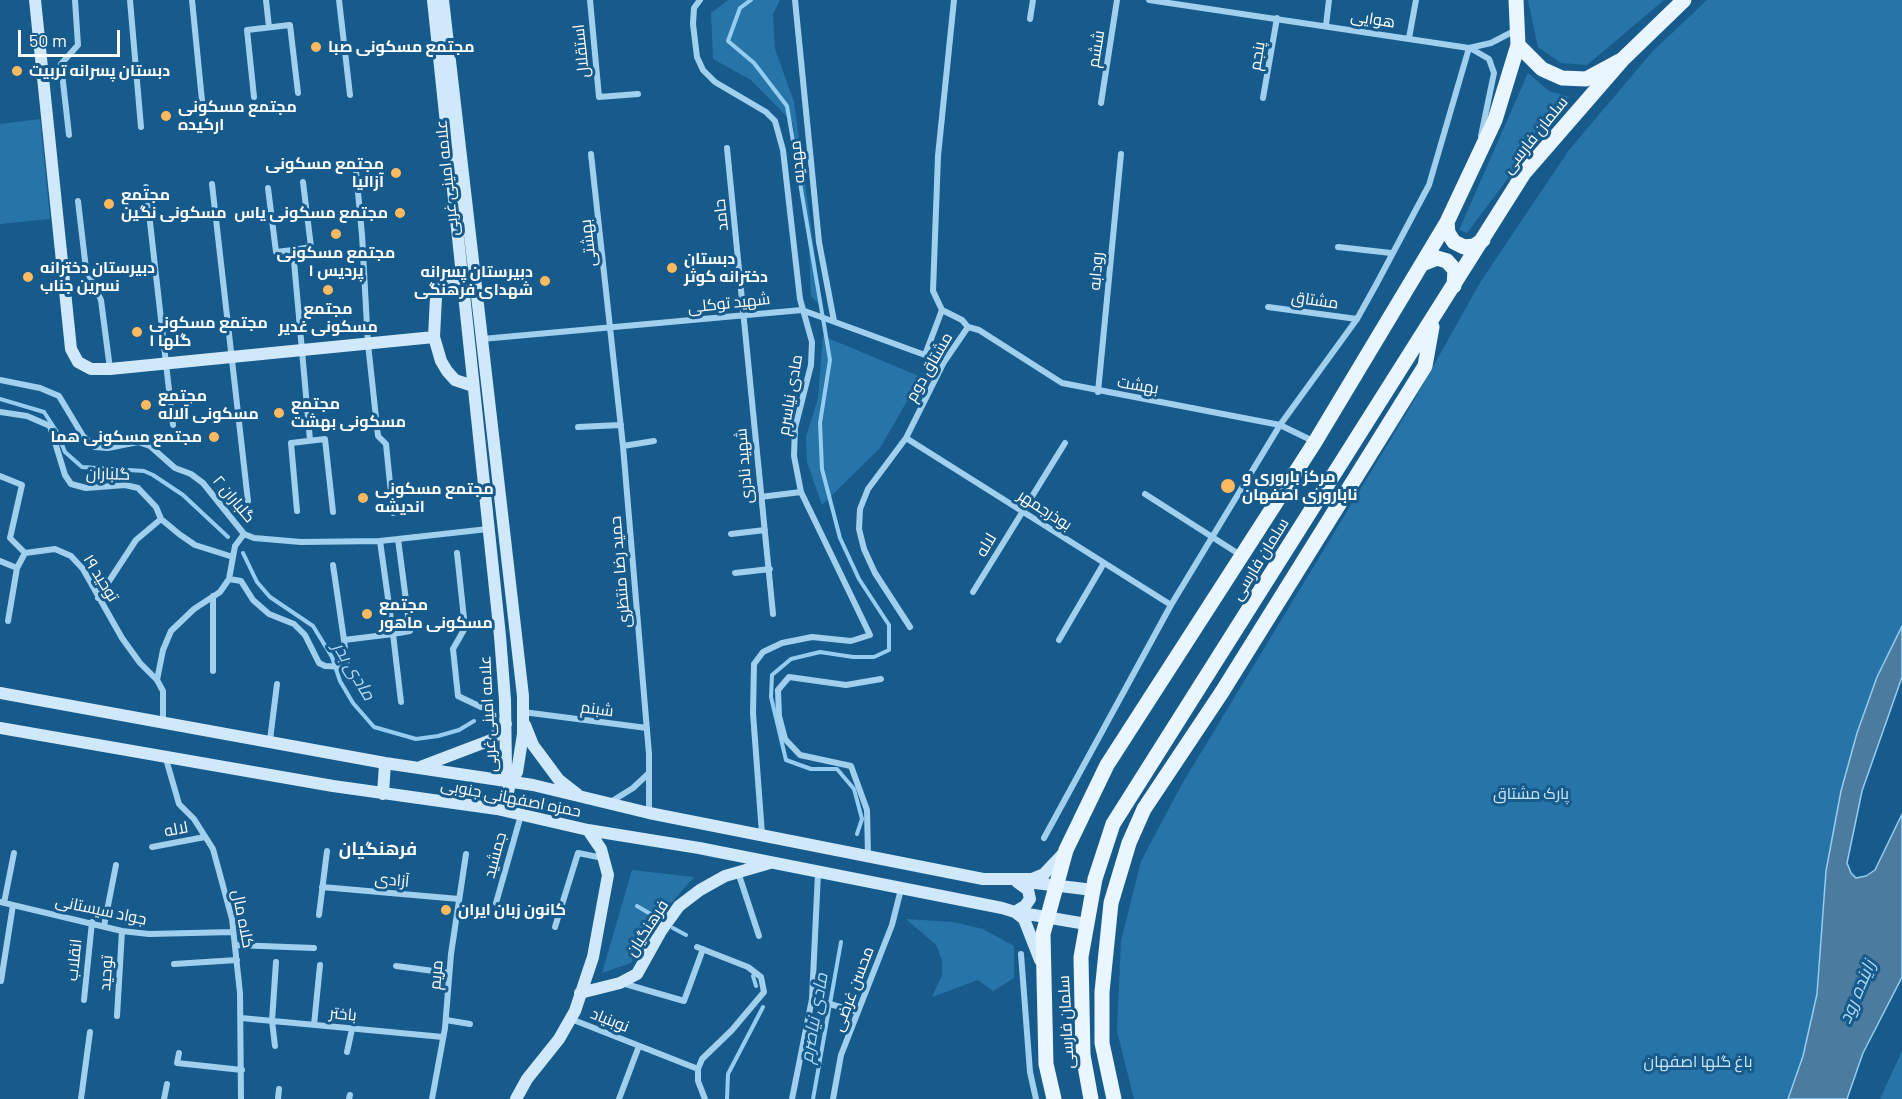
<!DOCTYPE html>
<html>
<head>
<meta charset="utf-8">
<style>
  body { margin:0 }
  #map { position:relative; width:1902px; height:1099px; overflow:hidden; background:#175b8c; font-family:Barlow,sans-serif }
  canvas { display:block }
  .scale { position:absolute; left:18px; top:30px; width:102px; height:27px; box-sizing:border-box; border:3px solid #fff; border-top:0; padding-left:8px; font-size:18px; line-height:21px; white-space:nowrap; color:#fff; -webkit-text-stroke:4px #175b8c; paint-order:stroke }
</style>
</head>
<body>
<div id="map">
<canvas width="1902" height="1099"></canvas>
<div class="scale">50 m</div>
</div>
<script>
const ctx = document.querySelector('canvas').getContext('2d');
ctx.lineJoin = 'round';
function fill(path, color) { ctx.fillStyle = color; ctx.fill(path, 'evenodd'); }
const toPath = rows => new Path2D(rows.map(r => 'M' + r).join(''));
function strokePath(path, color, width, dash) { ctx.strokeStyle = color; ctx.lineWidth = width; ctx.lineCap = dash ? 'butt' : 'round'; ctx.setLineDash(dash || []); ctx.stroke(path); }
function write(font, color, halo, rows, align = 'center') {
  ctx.font = font + ' Barlow,Cairo,sans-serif'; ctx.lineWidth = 6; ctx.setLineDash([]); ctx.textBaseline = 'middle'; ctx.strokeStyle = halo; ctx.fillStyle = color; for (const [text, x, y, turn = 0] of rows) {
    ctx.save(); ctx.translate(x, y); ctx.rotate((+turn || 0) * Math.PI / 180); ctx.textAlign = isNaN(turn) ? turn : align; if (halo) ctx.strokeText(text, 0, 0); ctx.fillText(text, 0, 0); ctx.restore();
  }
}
const green = toPath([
  [728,0,780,0,773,14,775,49,794,102,822,307,811,296,809,250,793,123,751,80,713,59,711,13],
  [1528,0,1664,0,1587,65,1561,63,1538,47],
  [1707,0,1902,0,1902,626,1877,677,1857,733,1841,791,1826,871,1817,994,1803,1056,1788,1099,1134,1099,1117,1031,1121,941,1141,861,1182,784,1412,404,1481,281,1569,150,1652,52],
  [1528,73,1549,91,1569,97,1467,233,1459,230],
  [40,119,50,219,0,224,0,124],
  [823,336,921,377,880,448,822,505,807,462,806,437,818,398],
  [632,870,694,877,651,926,631,963,602,973],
  [906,919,953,922,983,929,1014,946,1014,978,993,991,978,980,932,997,942,975,942,960,936,945],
  [1902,1051,1902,1099,1880,1099]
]);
const water = toPath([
  [1902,626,1902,677,1862,791,1847,863,1851,873,1856,878,1866,876,1875,870,1902,814,1902,977,1863,1053,1847,1099,1788,1099,1803,1056,1817,994,1826,871,1841,791,1857,733,1877,677,1902,626]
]);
const stream = toPath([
  [751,0,740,8,728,41,754,63,787,106,830,360,820,423,822,469,840,538,859,579,889,625,889,650,874,657,853,657,820,652,791,659,772,675,771,697,786,760,811,769,837,769,854,789,862,819,857,834],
  [0,399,44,412,57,432,65,452,82,467,144,471,153,475,183,495,228,537],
  [243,553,257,582,270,597,313,626,332,657,340,681,353,703,374,727,416,739,438,736,459,730,474,721],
  [637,906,659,919],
  [673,928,686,935],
  [753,976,756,986],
  [727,1099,728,1074,763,1007],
  [813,1099,841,942]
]);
const street = toPath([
  [130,0,141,127],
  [192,0,204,121],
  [266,0,269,27],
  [339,0,350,95],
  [590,0,599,97,638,94],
  [700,0,694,8,693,24,697,57,703,70,715,82,766,112,775,121,783,150,800,299,812,342,811,365,795,428,794,456,801,492,870,635,851,641,812,637,782,643,763,652,754,664,753,713,762,834],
  [795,0,819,242,834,321],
  [1149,0,1469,48,1491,43,1516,30],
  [1030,19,1033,0],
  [1326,25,1329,0],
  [1409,38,1416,0],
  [1470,48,1489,59,1494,73,1481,136],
  [254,97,247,30,290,25,298,93],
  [1263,98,1277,18],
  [1101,103,1117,0],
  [69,135,61,64,78,45,75,0],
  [727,148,773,614],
  [591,154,623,446,649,754,649,813],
  [356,171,362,235,368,344,378,436,386,444,393,513],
  [212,184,248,501],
  [146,187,173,425],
  [268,188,276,252,293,250,311,247,303,182],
  [78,201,86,269,101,300,110,369],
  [1338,247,1391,253],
  [293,250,310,440],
  [1268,307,1357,319],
  [968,327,979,330,1062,383,1280,425,1313,441],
  [482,339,802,310,925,355,942,310],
  [0,380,40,388,59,396,83,436,95,447,108,448,138,442,150,446,175,468,191,474,203,483,244,534,254,538,301,542,380,541,488,529],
  [1098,392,1121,154],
  [0,412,27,416,50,426,65,475,71,484,86,488,125,485,138,488,156,507,161,519,179,534,195,545,233,557],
  [578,427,621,425],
  [906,438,1171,605],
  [623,446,654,441],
  [0,476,22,485,10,538,25,553],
  [1145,494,1242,556],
  [760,497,801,492],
  [297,511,291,443,325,439,333,512],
  [731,534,765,530],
  [398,539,410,631,393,634,401,702],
  [457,553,465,628],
  [0,561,17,568,25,553,55,549,71,556,83,569,122,638,140,663,157,680],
  [333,565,344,640,393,634,380,541],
  [735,573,770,569],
  [229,579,241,581,253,600,269,614,294,624,305,635,319,663,325,666,347,667,344,640],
  [973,592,1065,443],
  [213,596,213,671],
  [98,598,136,540,161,519],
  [8,621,17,568],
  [910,627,875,573,864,549,859,529,860,509,868,489,906,438,944,362,968,327,962,320,942,310,933,291,938,156,954,0],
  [1059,640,1104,563],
  [481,707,458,696,453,649,465,628,499,625],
  [523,712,647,728],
  [163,722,163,691,157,680,163,650,171,631,194,609,220,592,229,579,235,546,244,534],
  [270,740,277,684],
  [166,759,179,804,194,819,213,849,232,919,240,993,241,1099],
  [609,803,633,788,649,773],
  [1044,838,1171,605,1280,425,1357,319,1377,283,1429,185,1469,48],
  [152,847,205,837],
  [868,856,867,810,851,766,800,755,785,739,779,716,778,690,789,677,846,685,881,679],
  [738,872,759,936],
  [322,887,459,899],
  [0,902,122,931,149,934,233,932],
  [4,903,14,853],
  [496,903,521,815],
  [319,915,327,851],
  [104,926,116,865],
  [555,927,578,853,603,858],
  [235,945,314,948],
  [697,947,748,967,761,977,764,992,732,1030,702,1059,698,1069,698,1081,705,1099],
  [1021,954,1030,1072,1036,1099],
  [174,964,237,960],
  [396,966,449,973],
  [1,981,13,905],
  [622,983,684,1001,703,949],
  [812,999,858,1012],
  [84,1000,92,922],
  [117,1016,122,931],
  [241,1018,443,1037],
  [571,1019,698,1069],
  [446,1020,470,1024],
  [314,1025,320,965],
  [275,1046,272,1021,276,962],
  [347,1052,352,1029],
  [179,1053,177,1063,242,1070],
  [81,1099,90,1032],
  [164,1099,167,1084],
  [278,1099,279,1089],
  [349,1099,350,1095],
  [432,1099,445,1028,451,954,466,854],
  [619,1099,639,1046],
  [792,1099,812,999,818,873],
  [833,1099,841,1055,892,925,901,889]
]);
const secondary = toPath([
  [35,0,71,349,78,362,91,369,110,369,434,337],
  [433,0,500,636,505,700,506,769,510,783],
  [443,0,523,696,523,734,517,772,510,783,504,810],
  [462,277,442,286,436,297,434,337,441,361,447,371,455,380,473,386],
  [0,693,385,763,533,785,649,813,983,879,1032,879,1044,874,1063,854],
  [525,725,533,745,559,780,577,794],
  [0,728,333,786,497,809,588,830,699,848,1002,908,1015,912,1024,919,1040,960],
  [420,767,491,740,506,724],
  [383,794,385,763],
  [1027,882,1093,890],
  [1015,912,1025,906,1030,899,1028,890,1017,882],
  [1016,912,1086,924],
  [580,993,620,983,637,974,661,931,679,906,700,890,725,876,770,863],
  [516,1099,527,1079,559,1039,575,1011,593,957,608,875,601,849,588,830]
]);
const primary = toPath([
  [1518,45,1542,69,1562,78,1586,79,1623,59,1684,0],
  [1447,222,1448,233,1454,242,1464,247,1474,246,1483,240],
  [1422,264,1437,258,1447,261,1455,270,1454,286],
  [1054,1099,1046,1064,1043,934,1066,850,1107,765,1315,442,1447,222,1495,120,1518,45,1516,0],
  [1091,1099,1083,1055,1081,957,1095,879,1113,824,1524,173,1623,59],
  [1114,1099,1102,1043,1102,992,1111,903,1129,843,1144,809,1222,692,1425,366,1432,327]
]);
const markers = [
  [316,47,6,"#ffb95f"],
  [17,71,6,"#ffb95f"],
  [166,116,6,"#ffb95f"],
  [396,173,6,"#ffb95f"],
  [109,204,6,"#ffb95f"],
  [400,213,6,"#ffb95f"],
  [336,234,6,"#ffb95f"],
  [672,268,6,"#ffb95f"],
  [28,277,6,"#ffb95f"],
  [545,281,6,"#ffb95f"],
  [328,290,6,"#ffb95f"],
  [137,332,6,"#ffb95f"],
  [146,405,6,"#ffb95f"],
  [279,413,6,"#ffb95f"],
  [214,437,6,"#ffb95f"],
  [1228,486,8,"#ffb95f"],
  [363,498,6,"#ffb95f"],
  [367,614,6,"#ffb95f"],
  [446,910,6,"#ffb95f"]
];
const streetNames = [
  ["هوایی",1373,19,9],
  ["ششم",1096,49,-81],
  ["استقلال",581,51,-96],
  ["پنجم",1257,56,-81],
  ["سلمان فارسی",1535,135,-51],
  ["مهدیه",797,162,-96],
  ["علامه امینی غربی",447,178,-96],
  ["حامد",721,215,-96],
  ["بهشتی",588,243,-97],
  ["رودابه",1096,271,-85],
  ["مشتاق",1315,300,8],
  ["شهید توکلی",729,303,-6],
  ["مشتاق دوم",929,367,-60],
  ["بهشت",1138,385,10],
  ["مادی نیاسرم",790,395,-80],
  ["شهید نادری",744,466,-95],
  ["گلباران",108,474,1],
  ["گلباران ۲",234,499,50],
  ["بوذرجمهر",1045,510,33],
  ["لاله",986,545,-59],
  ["سلمان فارسی",1260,559,-58],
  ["حمید رضا منتظری",620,572,-95],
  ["توحید ۱۹",101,578,58],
  ["شبنم",597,709,7],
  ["علامه امینی غربی",488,714,-93],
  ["حمزه اصفهانی جنوبی",511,798,11],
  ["لاله",176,829,-11],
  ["جمشید",495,855,-75],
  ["آزادی",392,880,5],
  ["جواد سیستانی",101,910,12],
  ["کلاه مال",243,919,79],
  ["فرهنگیان",647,928,-57],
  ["انقلاب",74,960,-84],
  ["توحید",106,973,-86],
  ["مریم",436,975,-85],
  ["محسن غرضی",853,989,-69],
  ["باختر",343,1014,5],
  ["نوبنیاد",610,1020,22],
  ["سلمان فارسی",1066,1022,-93]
];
const poiNames = [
  ["مجتمع مسکونی صبا",328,47],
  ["دبستان پسرانه تربیت",29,71],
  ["مجتمع مسکونی",178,107],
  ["ارکیده",178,125],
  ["مجتمع مسکونی",384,164,"right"],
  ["آزالیا",384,182,"right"],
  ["مجتمع",121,195],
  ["مسکونی نگین",121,213],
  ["مجتمع مسکونی یاس",388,213,"right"],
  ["مجتمع مسکونی",336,253,"center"],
  ["پردیس ۱",336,271,"center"],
  ["دبستان",684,259],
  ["دخترانه کوثر",684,277],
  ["دبیرستان دخترانه",40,268],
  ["نسرین جناب",40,286],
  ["دبیرستان پسرانه",533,272,"right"],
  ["شهدای فرهنگی",533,290,"right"],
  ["مجتمع",328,309,"center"],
  ["مسکونی غدیر",328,327,"center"],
  ["مجتمع مسکونی",149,323],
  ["گلها ۱",149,341],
  ["مجتمع",158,396],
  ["مسکونی آلاله",158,414],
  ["مجتمع",291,404],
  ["مسکونی بهشت",291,422],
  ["مجتمع مسکونی هما",202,437,"right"],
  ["مرکز باروری و",1242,477],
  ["ناباروری اصفهان",1242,495],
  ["مجتمع مسکونی",375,489],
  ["اندیشه",375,507],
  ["مجتمع",379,605],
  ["مسکونی ماهور",379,623],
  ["کانون زبان ایران",458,910]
];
const parkNames = [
  ["پارک مشتاق",1531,794],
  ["باغ گلها اصفهان",1698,1062]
];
const waterNames = [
  ["مادی بدر",354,671,59],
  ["زاینده رود",1857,992,-67],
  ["مادی نیاصرم",814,1018,-80]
];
const neighbourhoodNames = [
  ["فرهنگیان",378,849]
];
fill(green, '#2774a8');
fill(water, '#4b7c9f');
strokePath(water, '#94cdf1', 1.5);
strokePath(stream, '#94cdf1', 4);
strokePath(street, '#a1d0ef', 6);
strokePath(secondary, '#cfe8fa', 12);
strokePath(primary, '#e9f5ff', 15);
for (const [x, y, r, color] of markers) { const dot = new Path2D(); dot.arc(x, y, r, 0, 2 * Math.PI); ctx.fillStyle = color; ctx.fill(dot); strokePath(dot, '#175b8c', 2); }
write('16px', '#fff', '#175b8c', streetNames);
write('bold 16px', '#fff', '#175b8c', poiNames, 'left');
write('16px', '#c7e6fb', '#175b8c', parkNames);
write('italic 18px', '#add9f6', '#175b8c', waterNames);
write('bold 18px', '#fff', '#175b8c', neighbourhoodNames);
</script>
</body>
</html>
